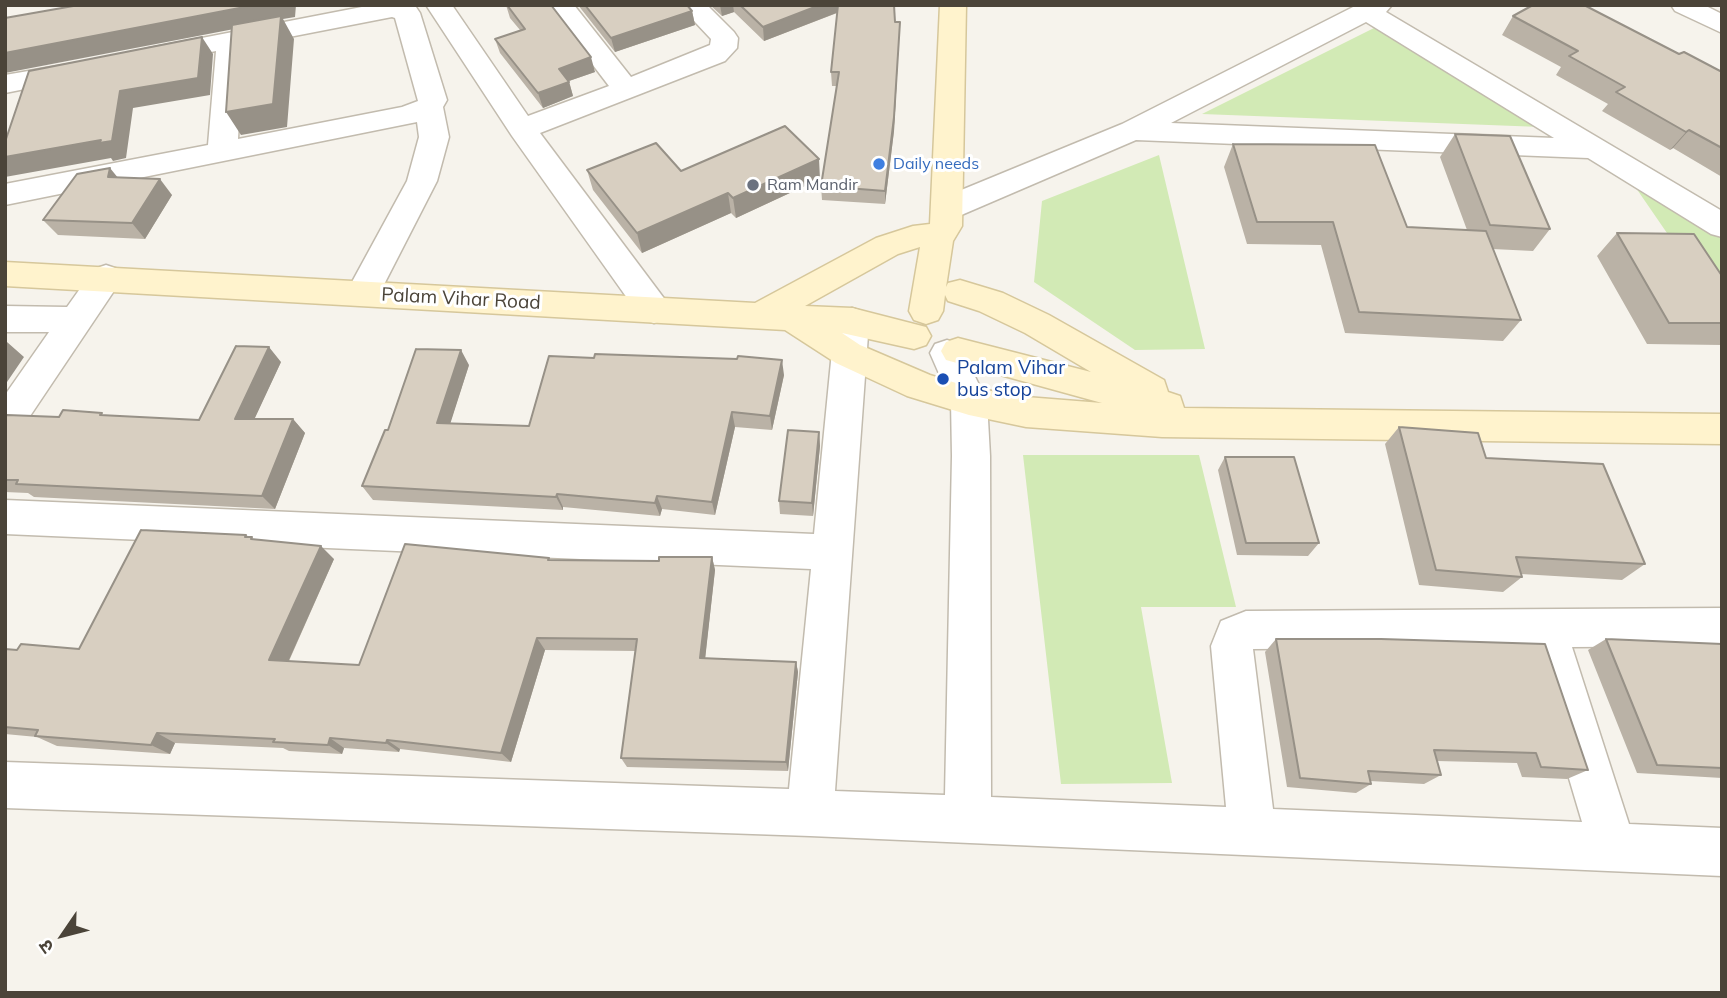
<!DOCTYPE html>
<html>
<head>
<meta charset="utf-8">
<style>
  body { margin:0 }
  #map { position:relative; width:1727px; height:998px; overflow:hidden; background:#f6f3ec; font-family:Mulish,"Noto Sans Devanagari",sans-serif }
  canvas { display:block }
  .frame { position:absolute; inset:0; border:7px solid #4b4439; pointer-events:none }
  .north { position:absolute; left:28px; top:900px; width:70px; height:70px; -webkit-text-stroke:5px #fff; paint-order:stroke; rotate:235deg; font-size:19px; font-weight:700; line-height:28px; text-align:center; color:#4b4439 }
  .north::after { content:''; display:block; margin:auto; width:24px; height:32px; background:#4b4439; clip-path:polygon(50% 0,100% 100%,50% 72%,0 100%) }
</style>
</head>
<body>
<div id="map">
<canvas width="1727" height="998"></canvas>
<div class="frame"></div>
<div class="north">उ</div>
</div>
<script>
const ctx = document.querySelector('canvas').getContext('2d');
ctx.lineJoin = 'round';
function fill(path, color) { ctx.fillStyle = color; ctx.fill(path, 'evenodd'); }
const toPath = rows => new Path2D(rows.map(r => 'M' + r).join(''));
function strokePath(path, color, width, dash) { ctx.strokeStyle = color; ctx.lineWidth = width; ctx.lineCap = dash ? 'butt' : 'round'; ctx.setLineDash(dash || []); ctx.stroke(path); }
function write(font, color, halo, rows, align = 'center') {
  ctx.font = font + ' Mulish,sans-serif'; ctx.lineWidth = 6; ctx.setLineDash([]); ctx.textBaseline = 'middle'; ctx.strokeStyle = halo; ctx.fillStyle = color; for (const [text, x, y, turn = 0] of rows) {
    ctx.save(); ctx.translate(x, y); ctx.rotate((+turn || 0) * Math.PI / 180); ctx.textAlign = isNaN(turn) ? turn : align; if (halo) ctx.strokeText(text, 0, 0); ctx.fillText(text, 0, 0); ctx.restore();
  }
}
const green = toPath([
  [1376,27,1541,127,1202,114],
  [1159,155,1205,349,1135,350,1034,282,1042,201],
  [1625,172,1722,231,1722,313],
  [1023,455,1199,455,1236,607,1141,607,1172,783,1061,784]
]);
const street = toPath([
  [372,5,409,5,416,7,420,13,447,100,443,107,449,137,437,181,375,302,363,305,351,302,346,293,407,181,419,137,417,122,5,205,5,184,208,145,216,51,155,63,145,61,141,55,145,49,372,5],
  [392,17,395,18,418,101,402,107,238,139,243,46,392,17],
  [426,5,452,5,528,116,609,86,547,5,574,5,631,77,710,45,711,39,679,5,707,5,734,32,738,38,737,48,725,61,540,133,666,301,671,310,666,319,654,323,642,319,512,136,426,5],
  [1357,5,1392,5,1386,12,1722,211,1722,237,1711,234,1588,158,1136,140,959,216,948,219,937,216,932,208,937,200,1122,124,1357,5],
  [1366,22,1554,138,1171,123,1366,22],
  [1671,5,1704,5,1722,14,1722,33,1675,11,1671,5],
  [75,63,85,65,89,71,85,77,5,93,5,75,75,63],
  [106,265,118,269,122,277,118,285,18,434,5,439,5,395,49,332,5,332,5,306,67,307,94,269,106,265],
  [852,308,864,312,869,321,835,791,945,795,952,456,951,401,930,353,935,344,947,340,959,344,987,401,990,456,991,797,1226,807,1211,646,1221,621,1246,611,1722,608,1722,646,1572,647,1629,824,1722,828,1722,876,810,836,5,808,5,762,789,789,811,569,5,534,5,500,814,534,835,321,840,312,852,308],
  [1530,647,1582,822,1273,809,1253,649,1530,647]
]);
const secondary = toPath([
  [940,5,966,5,962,226,953,241,946,287,948,283,960,280,1003,293,1049,315,1164,380,1168,392,1180,396,1184,408,1722,414,1722,444,1162,437,1026,427,969,415,907,396,836,363,785,330,5,286,5,262,755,303,876,238,913,226,930,224,940,5],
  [920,247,909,311,914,320,926,324,938,320,943,311,945,295,948,301,979,311,1025,333,1091,372,958,338,946,342,941,351,946,360,1102,403,1026,397,969,387,930,375,860,345,842,333,914,349,926,345,931,336,926,327,852,308,805,306,898,254,920,247]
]);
const wall = toPath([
  [506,5,551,5,595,72,569,81,573,96,543,108,500,53,495,39,520,30,510,18],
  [578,5,687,5,692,11,695,25,615,52],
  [710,5,894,5,895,22,899,36,894,131,885,204,822,200,821,186,837,86,832,86,831,72,837,13,764,41,734,12,722,16],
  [1513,16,1679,54,1722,72,1722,177,1673,148,1670,150,1602,111,1608,104,1556,75,1561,67,1502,35],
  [1455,134,1550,229,1533,251,1493,249,1521,320,1503,341,1345,333,1321,245,1247,244,1224,167,1233,144,1407,227,1467,230,1440,157],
  [587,170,681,171,820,179,736,218,731,213,642,253,593,190],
  [117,177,172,195,145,239,58,235,43,220],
  [1617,233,1722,276,1722,345,1647,344,1597,256],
  [281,362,254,419,293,419,305,433,275,509,34,497,28,493,5,492,5,417,105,416,199,420],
  [469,365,450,423,529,426,784,375,772,430,735,427,715,515,662,509,660,516,563,507,563,510,373,500,362,486,388,430],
  [1399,427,1486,458,1645,564,1622,580,1521,574,1522,577,1503,592,1419,585,1385,444],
  [819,432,820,446,813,516,780,514,779,501],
  [1225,457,1319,543,1308,556,1237,555,1218,470],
  [246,535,255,540,334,559,289,661,359,665,550,560,659,561,712,557,715,570,705,658,796,662,798,672,788,771,627,767,621,758,635,651,545,650,511,762,400,749,399,752,344,748,342,754,289,751,283,748,175,743,170,754,57,746,37,737,5,734,5,649,79,649],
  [1276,639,1588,770,1567,779,1522,777,1517,763,1437,761,1441,775,1424,784,1370,781,1371,784,1356,793,1287,787,1265,652],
  [1606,639,1722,644,1722,778,1637,773,1588,650]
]);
const shadedWall = toPath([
  [255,5,296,5,295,17,283,19,294,39,287,127,241,135,226,112,281,20,5,73,5,53],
  [720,5,733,5,734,12,722,16],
  [820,5,857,5,764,41,763,27],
  [692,11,695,25,615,52,611,38],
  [900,22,894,131,885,204,885,191],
  [202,37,213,54,210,95,133,108,126,158,113,161,111,158,5,177,5,157,120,91],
  [591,57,595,72,563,83,559,69],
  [569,82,573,96,543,108,538,93],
  [1689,130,1673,148,1670,150,1686,132],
  [819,159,820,179,736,218,733,198],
  [110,168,123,184,108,177],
  [160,179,172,195,145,239,132,223],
  [728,193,731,213,642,253,637,233],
  [7,342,24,357,5,385,5,345],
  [269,347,281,362,248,433,235,419],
  [461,350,469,365,446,437,437,423],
  [782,360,784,375,772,430,770,416],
  [732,412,735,427,715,515,712,502],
  [293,419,305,433,275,509,262,496],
  [819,432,820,446,813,516,812,503],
  [557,494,563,507,563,510,556,497],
  [657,496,662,509,660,516,655,503],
  [321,546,334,559,284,671,269,660],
  [712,557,715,570,704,669,700,658],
  [537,638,545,650,511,762,501,753],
  [796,662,798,672,788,771,786,762],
  [157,733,175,743,170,754,151,745],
  [330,738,344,748,342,754,328,745],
  [387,740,400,749,399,752,386,743]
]);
const building = toPath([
  [79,5,255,5,5,53,5,18,79,5],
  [507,5,551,5,591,57,559,69,569,82,538,93,495,39,525,29,507,5],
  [585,5,687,5,692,11,611,38,585,5],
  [740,5,820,5,763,27,740,5],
  [838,5,894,5,895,22,900,22,894,117,885,191,821,186,839,72,831,72,838,5],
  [1533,5,1584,5,1679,54,1684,52,1722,72,1722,148,1689,130,1686,132,1616,92,1625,87,1569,56,1578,51,1513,16,1533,5],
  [281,16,273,104,226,112,232,25,281,16],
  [202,37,198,78,120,91,112,141,99,143,101,140,5,157,5,142,29,71,202,37],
  [785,126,819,159,733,198,728,193,637,233,587,170,656,143,681,171,785,126],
  [1455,134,1510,136,1550,229,1490,225,1455,134],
  [1233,144,1375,145,1407,227,1486,231,1521,320,1359,312,1333,222,1257,222,1233,144],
  [110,168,108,177,160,179,132,223,43,220,77,174,110,168],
  [1617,233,1694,234,1722,276,1722,323,1669,323,1617,233],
  [236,346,269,347,235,419,293,419,262,496,16,484,18,480,5,480,5,417,7,415,59,417,63,410,102,413,100,415,199,420,236,346],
  [416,349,461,350,437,423,529,426,549,356,594,358,595,354,737,359,738,356,782,360,770,416,732,412,712,502,657,496,655,503,557,494,556,497,362,486,385,430,388,430,416,349],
  [1399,427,1478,433,1486,458,1603,464,1645,564,1516,557,1522,577,1436,570,1399,427],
  [788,430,819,432,812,503,779,501,788,430],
  [1225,457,1294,457,1319,543,1246,543,1225,457],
  [141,530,246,535,245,537,252,537,251,539,321,546,269,660,359,665,405,544,549,558,548,560,659,561,659,557,712,557,700,658,796,662,786,762,621,758,637,639,537,638,501,753,387,740,386,743,330,738,328,745,273,742,275,739,157,733,151,745,35,736,38,730,5,727,5,649,17,650,21,644,79,649,141,530],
  [1276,639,1381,639,1545,644,1588,770,1541,767,1536,753,1434,750,1441,775,1368,771,1371,784,1300,778,1276,639],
  [1606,639,1722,644,1722,768,1657,765,1606,639]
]);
const markers = [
  [879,164,7,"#3f7fe0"],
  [753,185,7,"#6b7280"],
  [943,379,7,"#1a4fb4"]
];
const farShopnames = [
  ["Daily needs",893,164]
];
const farWorshipnames = [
  ["Ram Mandir",767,185]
];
const streetNames = [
  ["Palam Vihar Road",461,299,3]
];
const transitNames = [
  ["Palam Vihar",957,368],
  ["bus stop",957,390]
];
fill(green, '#d2eab5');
strokePath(street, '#c2bbae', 3);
strokePath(secondary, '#d6c79b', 3);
fill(street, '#fff');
fill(secondary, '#fff3cd');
fill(wall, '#bab2a6');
fill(shadedWall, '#979187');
fill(building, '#d8cfc1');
strokePath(building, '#979187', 2);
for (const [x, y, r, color] of markers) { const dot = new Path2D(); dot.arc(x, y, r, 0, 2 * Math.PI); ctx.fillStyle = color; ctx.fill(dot); strokePath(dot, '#fff', 2.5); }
write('16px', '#366cbe', '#fff', farShopnames, 'left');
write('16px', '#5b616d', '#fff', farWorshipnames, 'left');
write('19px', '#4b4439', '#fff', streetNames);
write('19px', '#164399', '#fff', transitNames, 'left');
</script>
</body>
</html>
